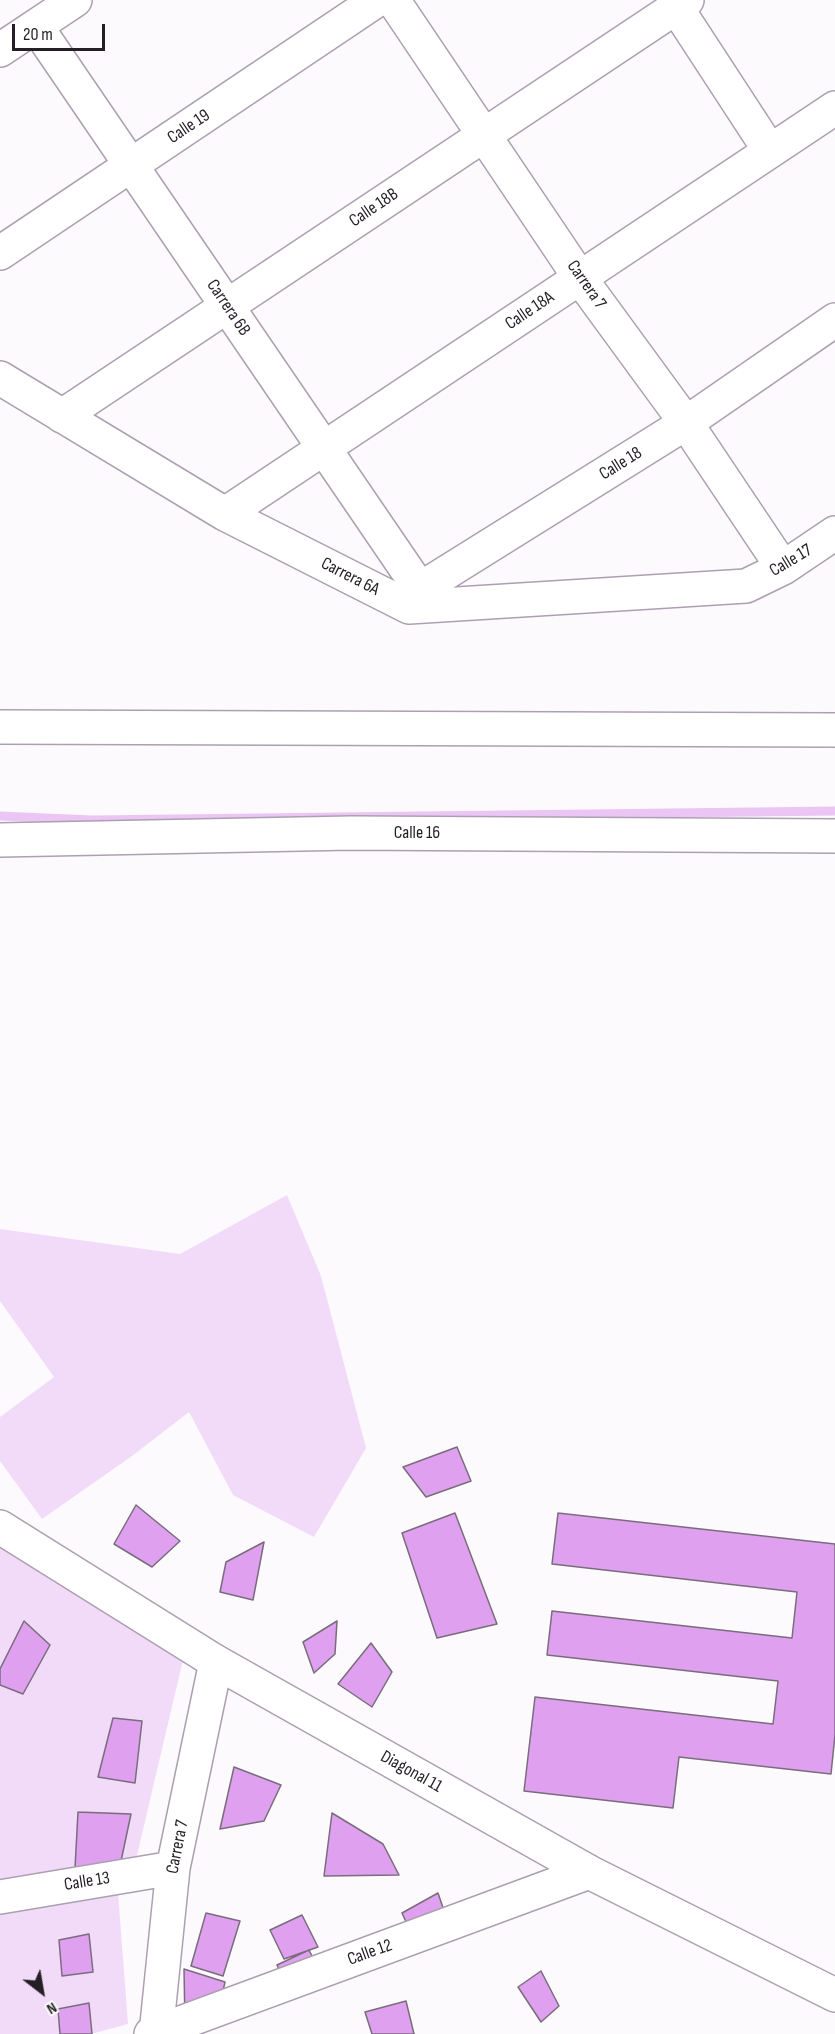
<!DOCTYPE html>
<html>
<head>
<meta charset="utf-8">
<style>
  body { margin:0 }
  #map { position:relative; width:835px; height:2034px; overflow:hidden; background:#fdfafe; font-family:"Sofia Sans Condensed",sans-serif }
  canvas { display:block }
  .north { position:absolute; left:12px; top:1962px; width:60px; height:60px; -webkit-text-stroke:4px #fff; paint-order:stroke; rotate:149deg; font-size:16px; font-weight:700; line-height:24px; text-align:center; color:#241f25 }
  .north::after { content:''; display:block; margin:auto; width:21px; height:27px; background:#241f25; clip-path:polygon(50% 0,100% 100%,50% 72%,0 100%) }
  .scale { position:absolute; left:12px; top:24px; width:93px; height:27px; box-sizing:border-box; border:3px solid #241f25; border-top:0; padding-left:8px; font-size:18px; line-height:21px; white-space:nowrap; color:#241f25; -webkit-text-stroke:4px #fff; paint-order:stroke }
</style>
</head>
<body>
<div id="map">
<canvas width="835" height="2034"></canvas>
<div class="north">N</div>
<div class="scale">20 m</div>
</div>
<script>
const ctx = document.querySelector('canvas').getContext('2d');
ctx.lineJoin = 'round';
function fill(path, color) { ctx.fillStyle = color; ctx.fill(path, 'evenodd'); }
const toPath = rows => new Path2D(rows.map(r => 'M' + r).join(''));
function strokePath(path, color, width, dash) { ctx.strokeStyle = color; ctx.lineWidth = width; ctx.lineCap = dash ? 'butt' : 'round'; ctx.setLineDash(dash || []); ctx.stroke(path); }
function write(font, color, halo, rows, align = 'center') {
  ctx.font = font + ' "Sofia Sans Condensed",sans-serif'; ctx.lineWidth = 4.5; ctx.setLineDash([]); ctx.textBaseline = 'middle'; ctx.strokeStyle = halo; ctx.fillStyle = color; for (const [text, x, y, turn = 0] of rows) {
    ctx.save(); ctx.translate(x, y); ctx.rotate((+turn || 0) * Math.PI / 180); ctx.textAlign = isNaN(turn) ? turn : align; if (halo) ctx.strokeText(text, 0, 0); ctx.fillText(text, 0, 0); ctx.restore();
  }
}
const green = toPath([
  [287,1195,321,1276,366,1448,314,1537,233,1495,189,1412,132,1456,42,1519,0,1461,0,1417,54,1377,0,1301,0,1229,180,1254],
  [0,1517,186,1647,134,1868,0,1884],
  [117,1880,128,2024,91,2034,0,2034,0,1893]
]);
const stream = toPath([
  [0,816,92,820,835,811]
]);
const building = toPath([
  [457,1447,471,1481,426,1497,403,1467,457,1447],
  [136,1505,180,1541,152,1567,114,1544,136,1505],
  [455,1513,497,1624,437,1638,402,1533,455,1513],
  [558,1513,835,1544,835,1735,831,1774,679,1757,673,1808,524,1791,535,1697,773,1724,778,1681,547,1655,552,1611,792,1638,797,1592,552,1564,558,1513],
  [264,1542,253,1600,220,1592,226,1562,264,1542],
  [24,1621,50,1645,23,1694,0,1685,0,1669,24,1621],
  [337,1621,335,1654,314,1673,303,1642,337,1621],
  [371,1643,392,1672,372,1707,338,1684,371,1643],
  [113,1718,142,1721,135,1783,98,1777,113,1718],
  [234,1767,281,1785,264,1821,220,1829,234,1767],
  [78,1812,131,1814,117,1880,74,1887,78,1812],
  [332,1813,383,1844,399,1875,324,1876,332,1813],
  [438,1893,453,1937,419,1950,402,1913,438,1893],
  [206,1913,240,1921,223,1976,191,1966,206,1913],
  [302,1915,318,1947,284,1959,270,1930,302,1915],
  [89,1934,93,1972,62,1976,59,1940,89,1934],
  [309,1950,325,1982,291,1994,277,1965,309,1950],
  [184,1969,225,1982,217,2019,185,2025,184,1969],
  [541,1971,559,2006,541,2022,518,1987,541,1971],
  [406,2001,414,2034,372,2034,365,2012,406,2001],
  [89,2003,92,2034,60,2034,58,2009,89,2003]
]);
const minor = toPath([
  [393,0,580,278,686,423,783,568],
  [676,7,770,151],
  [36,26,420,589],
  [0,50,75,0],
  [0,253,377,0],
  [0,378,225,514,409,607,746,586,783,568,835,533],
  [62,416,687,0],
  [225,514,835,108],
  [409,607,420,589,686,423,835,320],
  [0,727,835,730],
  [0,840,351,833,835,836],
  [0,1897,173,1868],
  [151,2034,589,1872],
  [156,2034,173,1868,216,1662]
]);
const tertiary = toPath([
  [0,1527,216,1662,589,1872,835,1995]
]);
const streetNames = [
  ["Calle 19",189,127,-34],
  ["Calle 18B",374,208,-34],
  ["Carrera 7",586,285,55],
  ["Carrera 6B",228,308,56],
  ["Calle 18A",530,311,-34],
  ["Calle 18",621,464,-32],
  ["Calle 17",791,561,-31],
  ["Carrera 6A",350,577,27],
  ["Calle 16",417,833],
  ["Diagonal 11",411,1772,29],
  ["Carrera 7",178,1847,-79],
  ["Calle 13",87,1882,-9],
  ["Calle 12",370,1953,-20]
];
fill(green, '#f2daf9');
strokePath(stream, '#ebc6f5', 9);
fill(building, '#dea0ef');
strokePath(building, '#796d7c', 1.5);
strokePath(minor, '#aca0b0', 36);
strokePath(tertiary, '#aca0b0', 36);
strokePath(minor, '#fff', 33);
strokePath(tertiary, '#fff', 33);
write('18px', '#241f25', '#fff', streetNames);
</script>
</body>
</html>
